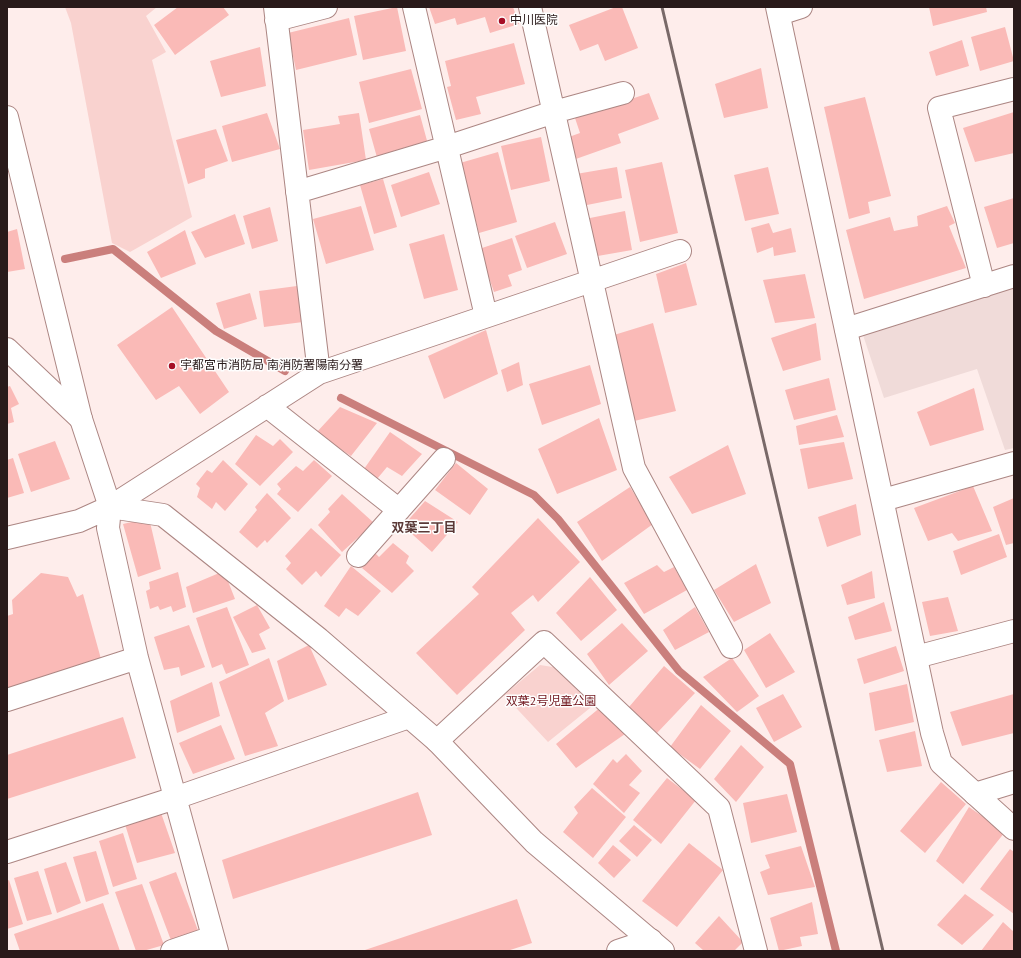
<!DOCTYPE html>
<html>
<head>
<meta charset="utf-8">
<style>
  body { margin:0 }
  #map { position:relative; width:1021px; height:958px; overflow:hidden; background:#feedeb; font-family:"PT Sans",sans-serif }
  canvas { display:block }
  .frame { position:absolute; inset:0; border:8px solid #291a1a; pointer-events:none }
</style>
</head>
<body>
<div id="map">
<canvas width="1021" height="958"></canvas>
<div class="frame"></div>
</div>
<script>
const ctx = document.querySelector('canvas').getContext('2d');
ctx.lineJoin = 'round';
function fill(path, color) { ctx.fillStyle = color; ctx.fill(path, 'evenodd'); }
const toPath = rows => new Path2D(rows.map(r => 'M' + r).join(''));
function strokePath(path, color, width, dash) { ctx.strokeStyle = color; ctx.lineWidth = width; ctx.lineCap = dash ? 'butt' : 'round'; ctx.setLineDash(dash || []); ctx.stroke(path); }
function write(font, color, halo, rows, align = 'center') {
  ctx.font = font + ' "PT Sans","Noto Sans JP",sans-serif'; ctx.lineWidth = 3; ctx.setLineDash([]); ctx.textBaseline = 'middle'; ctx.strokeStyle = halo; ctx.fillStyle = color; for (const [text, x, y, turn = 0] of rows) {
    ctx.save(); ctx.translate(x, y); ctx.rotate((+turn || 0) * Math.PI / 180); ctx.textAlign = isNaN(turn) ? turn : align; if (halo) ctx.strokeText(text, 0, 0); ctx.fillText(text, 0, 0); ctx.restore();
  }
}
const built = toPath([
  [1014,286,1014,448,1005,450,977,369,884,398,863,335]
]);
const green = toPath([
  [65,7,157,7,146,16,166,52,152,60,192,217,130,252,112,243,71,23],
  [540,665,559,668,595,704,548,742,504,695]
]);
const stream = toPath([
  [65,259,113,249,216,331,285,371],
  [341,398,534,495,558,519,679,671,790,764,836,951]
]);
const building = toPath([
  [178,7,223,7,229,15,175,55,154,25],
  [397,7,406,51,363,60,354,16],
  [429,7,513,7,519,24,490,33,485,17,457,25,455,18,435,24],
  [616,7,622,7,638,48,605,61,598,44,580,51,569,25],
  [929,7,986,7,987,12,933,26],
  [349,18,357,55,296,70,288,33],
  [1005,27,1014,61,980,71,971,37],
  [962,40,969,66,936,76,929,52],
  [514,43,525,84,476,97,481,114,456,120,447,87,451,86,445,61],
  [260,47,266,86,221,97,210,61],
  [761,68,768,108,724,118,715,84],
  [411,69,422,109,369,123,359,82],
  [649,93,659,119,618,134,621,143,573,160,566,138,580,133,575,118],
  [865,97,891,196,868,202,870,213,849,219,824,107],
  [1014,112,1014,153,975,162,963,128],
  [267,113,280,149,232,162,222,126],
  [359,113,366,160,309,170,303,130,340,124,338,116],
  [420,115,429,148,409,154,407,147,394,151,395,156,378,161,369,129],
  [216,129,228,161,205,169,205,178,188,184,176,140],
  [541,137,550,181,511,190,501,146],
  [498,152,517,222,479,233,460,163],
  [662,162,678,233,640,242,625,170],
  [617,167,622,198,582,206,576,174],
  [768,167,779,214,745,221,734,175],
  [429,172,440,204,401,217,391,185],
  [383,179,397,227,374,234,360,185],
  [1014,198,1014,243,997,248,984,207],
  [361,206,374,250,326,264,313,219],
  [947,206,955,223,949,226,966,268,864,299,846,230,890,217,894,231,918,226,917,216],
  [270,207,278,241,252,249,243,216],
  [625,211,632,250,592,257,585,219],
  [235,214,245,244,205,258,191,232],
  [555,222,567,254,527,268,515,236],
  [769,223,773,233,791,228,796,252,774,256,773,247,757,253,751,228],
  [17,229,25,269,7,272,7,232],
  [185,230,196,264,161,278,147,252],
  [444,234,458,290,424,299,409,244],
  [512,238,522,270,508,275,512,286,494,292,479,249],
  [686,263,697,305,665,313,656,274],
  [805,274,815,318,775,323,763,280],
  [297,286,303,322,264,327,259,291],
  [250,293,257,319,224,329,216,303],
  [172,307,229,392,200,414,179,386,156,400,117,345],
  [653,323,676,411,630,422,614,335],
  [816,323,821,360,783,371,771,338],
  [486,330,498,374,444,399,428,356],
  [519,362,523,385,507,392,501,370],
  [590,365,601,404,542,425,529,384],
  [829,378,836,410,794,420,785,390],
  [10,386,19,404,11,408,14,422,7,424,7,387],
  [974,388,984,430,930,446,917,412],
  [340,407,377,423,351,456,316,433],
  [837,415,844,437,799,445,796,426],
  [599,418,617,470,557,494,538,449],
  [390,432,422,454,402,476,387,467,377,479,364,469],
  [256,435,273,446,280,439,293,452,260,486,235,464],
  [55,441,70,479,31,492,18,454],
  [844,442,853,479,808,489,800,449],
  [728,445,746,494,692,514,669,477],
  [13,458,24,493,7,498,7,460],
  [223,460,248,484,225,511,216,502,212,509,197,497,200,488,196,484,207,470,212,473],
  [314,460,332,476,298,512,277,494,281,489,277,484,296,466,303,471],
  [456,463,488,489,470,515,435,490],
  [973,486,992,531,958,541,952,533,928,541,914,508],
  [630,487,653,524,602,561,577,522],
  [267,493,291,518,267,543,265,540,257,548,239,532,257,510,255,507],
  [342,494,374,523,342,552,318,525,330,512,328,509],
  [1014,498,1014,543,1006,545,993,507],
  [425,501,458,522,432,552,403,526],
  [856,504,861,535,827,547,818,517],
  [149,518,161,569,138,577,123,524],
  [538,518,580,562,538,602,533,595,511,613,525,630,457,695,416,653,479,594,472,587],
  [311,528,341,555,321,577,316,571,302,585,286,569,291,563,285,556],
  [999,534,1007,557,961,575,953,551],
  [393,543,409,556,406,563,414,571,392,593,362,568,375,553,379,557],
  [756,564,771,603,734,622,714,590],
  [657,565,664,572,674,567,687,590,644,614,624,583],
  [351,566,381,591,358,616,346,608,339,617,324,606],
  [224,571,235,599,193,613,186,587],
  [872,571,875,598,847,605,841,585],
  [178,572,186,607,173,612,171,606,160,610,158,606,150,609,146,591,150,589,149,582],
  [41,573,68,577,77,597,83,594,101,659,7,689,7,616,13,614,12,600],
  [590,577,617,610,581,641,556,613],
  [948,597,958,631,930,636,922,602],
  [884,602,892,631,855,640,848,617],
  [257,605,270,628,259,634,266,649,252,653,233,617],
  [227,607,249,665,226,674,222,664,212,668,196,618],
  [695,607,709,632,675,650,663,630],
  [622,623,648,651,609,685,587,654],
  [189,625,205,667,181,676,179,667,164,670,154,637],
  [770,633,795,672,766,688,744,650],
  [309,645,327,685,288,700,277,661],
  [896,646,904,671,864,684,857,659],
  [269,658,284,701,265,713,278,746,245,756,219,682],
  [732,658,759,696,737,712,703,677],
  [664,666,695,693,657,733,629,707],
  [212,682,220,716,177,733,170,701],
  [907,684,914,722,875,731,869,693],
  [783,694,802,727,774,742,756,708],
  [1014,694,1014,733,962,746,950,712],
  [701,705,731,731,700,769,670,747],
  [602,706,625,734,576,768,556,744],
  [123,717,136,758,7,799,7,755],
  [221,725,235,759,193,774,179,743],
  [915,731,922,766,887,772,879,740],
  [741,745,764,767,736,802,714,779],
  [626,754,642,771,629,785,640,793,624,813,593,784,613,759,617,763],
  [667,778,696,800,661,844,633,820],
  [941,782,966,804,925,853,900,831],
  [592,788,626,817,593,858,563,832,578,813,574,807],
  [418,792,432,835,233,899,222,860],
  [787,794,797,832,751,843,743,803],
  [969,807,1005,832,963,884,936,861],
  [160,810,175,853,137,863,124,821],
  [634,825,652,840,637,857,619,841],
  [123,833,137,879,113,887,99,841],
  [689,843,723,870,677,927,642,901],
  [613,845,631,860,614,878,598,863],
  [801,846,815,887,768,895,760,872,770,868,765,855],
  [1010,849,1014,852,1014,914,980,889],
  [96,851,109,894,86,902,73,857],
  [66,862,81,903,57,913,44,869],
  [38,871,52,914,27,921,14,878],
  [176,872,199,933,172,943,149,882],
  [9,880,23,924,7,929,7,881],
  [142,884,164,945,143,951,136,951,115,892],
  [965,894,994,915,962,945,937,925],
  [517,899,532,943,507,951,362,951],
  [812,902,818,934,800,937,802,946,779,951,770,918],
  [103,903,120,951,20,951,14,934],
  [719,916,743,942,734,951,704,951,695,943],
  [1003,922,1014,932,1014,951,981,951]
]);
const minor = toPath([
  [275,7,319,373],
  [414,7,486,316],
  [530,7,634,468,731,647],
  [779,14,801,7],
  [276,20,326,7],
  [297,192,447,147,554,112,623,93],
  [984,286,939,108,1014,89],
  [846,329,1014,276],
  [7,349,81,419],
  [267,406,399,510],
  [883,500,1014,463],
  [110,507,108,528,137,658,217,951],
  [7,538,79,521,110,507,319,373,680,251],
  [358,556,444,459],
  [916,657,1014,631],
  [7,700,137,658],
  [437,741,544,642,719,808,756,951],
  [975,794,1014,782],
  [7,852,175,798,409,717],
  [172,951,213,937],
  [618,951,651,940]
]);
const tertiary = toPath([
  [777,7,932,733,941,763,1014,829],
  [7,117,81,419,110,507,163,515,319,639,437,741,534,842,663,951]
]);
const rail = toPath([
  [662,7,883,951]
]);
const markers = [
  [502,21,4,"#a60e25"],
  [172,366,4,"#a60e25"]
];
const poiNames = [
  ["中川医院",510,21],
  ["宇都宮市消防局 南消防署陽南分署",180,366]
];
const parkNames = [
  ["双葉2号児童公園",551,702]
];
const neighbourhoodNames = [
  ["双葉三丁目",424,528]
];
fill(built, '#f0dbd9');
fill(green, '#f9d2cf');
strokePath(stream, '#ca7f7c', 8);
fill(building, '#fabab7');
strokePath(minor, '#ac8683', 24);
strokePath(tertiary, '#ac8683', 24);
strokePath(minor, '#fff', 22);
strokePath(tertiary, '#fff', 22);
strokePath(rail, '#796968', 3);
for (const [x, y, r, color] of markers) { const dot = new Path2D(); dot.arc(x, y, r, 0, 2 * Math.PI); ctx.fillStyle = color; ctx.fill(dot); strokePath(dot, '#fefefe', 1.5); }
write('12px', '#291a1a', '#fefefe', poiNames, 'left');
write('12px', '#71171e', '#fefefe', parkNames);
write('bold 13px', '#5a3937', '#fefefe', neighbourhoodNames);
</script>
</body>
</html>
